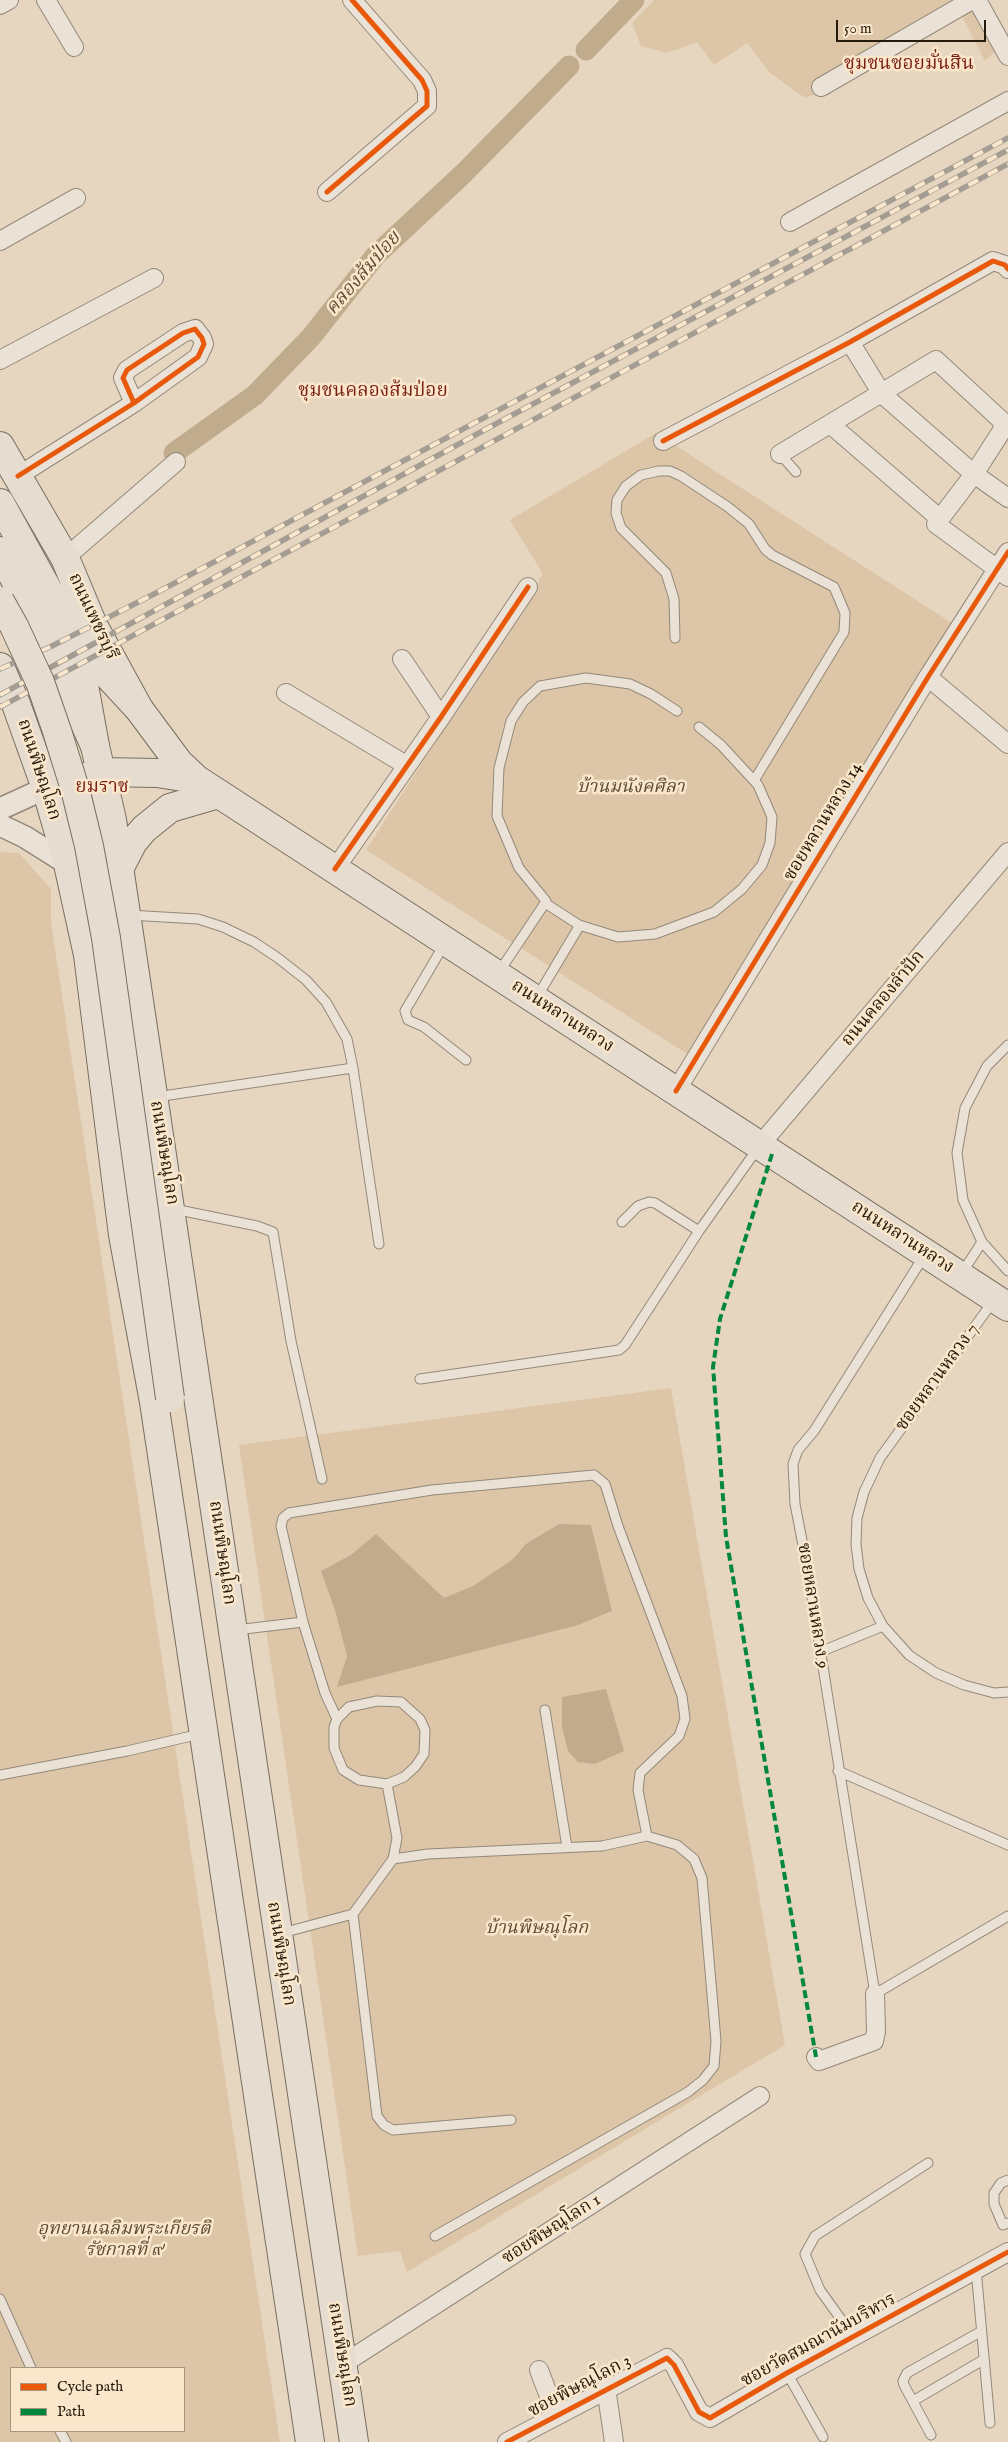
<!DOCTYPE html>
<html>
<head>
<meta charset="utf-8">
<style>
  body { margin:0 }
  #map { position:relative; width:1008px; height:2442px; overflow:hidden; background:#e7d6bf; font-family:"IM FELL English",serif }
  canvas { display:block }
  .legend { position:absolute; left:10px; top:2367px; width:175px; height:65px; box-sizing:border-box; background:#fae7cb; border:1px solid #a5957e; margin:0; padding:6px 9px; list-style:none; font-size:15px; color:#261a0b }
  .legend li { display:flex; align-items:center; gap:10px; height:25px }
  .legend b { width:25px; border:1px solid #a5957e }
  .scale { position:absolute; left:836px; top:20px; width:150px; height:22px; box-sizing:border-box; border:2px solid #261a0b; border-top:0; padding-left:6px; font-size:15px; line-height:18px; white-space:nowrap; color:#261a0b; -webkit-text-stroke:4px #fae7cb; paint-order:stroke }
</style>
</head>
<body>
<div id="map">
<canvas width="1008" height="2442"></canvas>
<ul class="legend">
<li><b style="height:6px;background:#e8590c"></b>Cycle path</li>
<li><b style="height:6px;background:#00873e"></b>Path</li>
</ul>
<div class="scale">50 m</div>
</div>
<script>
const ctx = document.querySelector('canvas').getContext('2d');
ctx.lineJoin = 'round';
function fill(path, color) { ctx.fillStyle = color; ctx.fill(path, 'evenodd'); }
const toPath = rows => new Path2D(rows.map(r => 'M' + r).join(''));
function strokePath(path, color, width, dash) { ctx.strokeStyle = color; ctx.lineWidth = width; ctx.lineCap = dash ? 'butt' : 'round'; ctx.setLineDash(dash || []); ctx.stroke(path); }
function write(font, color, halo, rows, align = 'center') {
  ctx.font = font + ' "IM FELL English","Noto Serif Thai",serif'; ctx.lineWidth = 5; ctx.setLineDash([]); ctx.textBaseline = 'middle'; ctx.strokeStyle = halo; ctx.fillStyle = color; for (const [text, x, y, turn = 0] of rows) {
    ctx.save(); ctx.translate(x, y); ctx.rotate((+turn || 0) * Math.PI / 180); ctx.textAlign = isNaN(turn) ? turn : align; if (halo) ctx.strokeText(text, 0, 0); ctx.fillText(text, 0, 0); ctx.restore();
  }
}
const green = toPath([
  [654,0,970,0,998,48,985,61,959,10,840,86,805,98,770,73,747,43,714,65,697,42,667,53,641,46,632,23],
  [656,433,955,625,689,1055,366,850,543,574,510,520],
  [0,852,19,853,51,889,51,922,280,2442,0,2442],
  [11,2368,184,2368,184,2431,11,2431],
  [671,1388,785,2045,407,2272,400,2251,358,2256,239,1445]
]);
const water = toPath([
  [559,1524,591,1525,612,1611,578,1625,337,1687,347,1656,335,1610,321,1571,351,1555,376,1534,444,1598,473,1586,512,1560,526,1544],
  [606,1689,624,1751,595,1764,578,1762,568,1751,562,1727,562,1697]
]);
const canal = toPath([
  [586,50,634,0],
  [174,453,255,395,311,337,376,255,464,173,569,66]
]);
const service = toPath([
  [780,454,796,472],
  [675,638,674,599,666,573,621,528,616,513,617,500,626,486,641,475,659,471,670,471,681,476,728,507,749,524,765,549,772,555,834,587,845,613,844,632,755,779],
  [677,711,651,694,630,684,586,678,540,686,523,702,511,721,499,768,497,816,519,868,546,901,545,903,579,925,618,937,655,934,714,912,742,889,762,865,770,843,772,817,758,785,721,745,699,727],
  [128,915,198,919,223,927,254,942,278,958,306,980,326,1002,347,1039,353,1068],
  [445,943,405,1011,408,1020,424,1027,466,1060],
  [499,972,545,903],
  [537,997,580,925],
  [1008,1045,987,1066,965,1108,957,1153,963,1200,982,1242,1008,1271],
  [156,1097,353,1068,379,1244],
  [174,1209,257,1226,273,1232,291,1341,322,1479],
  [622,1222,638,1206,649,1202,655,1203,699,1231],
  [924,1256,814,1431,798,1450,793,1464,795,1504,807,1566,875,1994,1008,1916],
  [962,1273,982,1242],
  [994,1300,880,1458,864,1492,857,1518,856,1544,859,1569,868,1598,883,1626,909,1655,936,1673,964,1685,994,1693,1008,1692],
  [420,1379,619,1350,625,1345,699,1231,758,1148],
  [303,1622,325,1693,337,1719],
  [236,1630,303,1622,281,1526,283,1518,289,1513,432,1490,594,1475,605,1484,618,1526,682,1696,685,1719,679,1736,640,1773,638,1790,647,1836,677,1845,694,1859,702,1878,716,2041,714,2066,703,2080,688,2092,435,2236],
  [820,1652,883,1626],
  [377,1701,401,1702,420,1719,425,1730,424,1754,415,1767,404,1777,387,1784,359,1780,343,1770,334,1748,334,1727,337,1719,349,1707,377,1701],
  [545,1710,567,1847],
  [838,1771,1008,1845],
  [0,1775,127,1751,200,1734],
  [393,1859,428,1854,602,1846,647,1836],
  [353,1914,377,2116,384,2125,393,2130,511,2120],
  [282,1933,353,1914,393,1859,397,1838,387,1784],
  [1008,2180,1001,2183,994,2193,994,2204,1003,2225,1008,2223],
  [976,2269,990,2423],
  [0,2299,31,2368],
  [853,2336,820,2290,805,2254,815,2236,928,2163],
  [787,2373,823,2437],
  [913,2401,983,2360],
  [60,2431,66,2442],
  [931,2435,904,2385,903,2381,907,2373,980,2332]
]);
const minor = toPath([
  [46,0,74,47],
  [977,0,1008,56],
  [0,5,9,0],
  [821,87,972,0],
  [327,192,427,106,427,91,422,80,352,0],
  [790,222,1008,101],
  [0,241,76,198],
  [850,342,882,394,974,474,1008,498],
  [0,360,154,278],
  [830,424,939,518],
  [663,441,850,342,993,261,1005,265,1008,269],
  [780,454,936,360,1002,421,1003,429,974,474,936,524,1008,577],
  [18,476,134,403,198,357,204,344,202,338,195,329,183,333,127,370,123,378,134,403],
  [65,558,176,462],
  [402,659,441,717],
  [928,677,1008,744],
  [286,693,406,765],
  [335,869,441,717,528,587],
  [676,1091,928,677,1008,552],
  [760,1145,1008,852],
  [816,2057,819,2061,874,2041,876,2032,875,1994],
  [343,2364,760,2096],
  [539,2370,556,2415],
  [606,2388,614,2442],
  [507,2442,667,2358,674,2365,699,2412,710,2418,787,2373,1008,2252]
]);
const tertiary = toPath([
  [0,809,46,788],
  [0,825,25,837,68,864]
]);
const primary = toPath([
  [0,446,65,558,93,625,139,709,179,763,196,779],
  [0,551,50,647,95,746,112,820,354,2442],
  [0,667,16,704,46,788,68,864,88,955,123,1235,154,1402,310,2442],
  [86,777,101,772,157,773,196,779,1008,1307],
  [120,867,133,842,144,829,170,808,218,794]
]);
const motorway = toPath([
  [0,503,76,641,139,709],
  [76,641,95,746]
]);
const rail = toPath([
  [0,669,50,647,156,593,1008,138],
  [0,695,490,427,1008,150],
  [0,707,1008,164]
]);
const primaryBridge = toPath([
  [0,601,14,626,40,682,57,731,75,789,89,846,106,938,170,1398]
]);
const quiet = toPath([
  [772,1154,720,1319,713,1367,726,1537,816,2057]
]);
const cycleway = toPath([
  [327,192,427,106,427,91,422,80,352,0],
  [663,441,850,342,993,261,1005,265,1008,269],
  [18,476,134,403,198,357,204,344,202,338,195,329,183,333,127,370,123,378,134,403],
  [335,869,441,717,528,587],
  [676,1091,928,677,1008,552],
  [507,2442,667,2358,674,2365,699,2412,710,2418,787,2373,1008,2252]
]);
const streetNames = [
  ["ถนนเพชรบุรี",92,617,65],
  ["ถนนพิษณุโลก",38,770,72],
  ["ซอยหลานหลวง 14",824,822,-59],
  ["ถนนคลองลำปัก",884,999,-50],
  ["ถนนหลานหลวง",562,1017,33],
  ["ถนนพิษณุโลก",163,1153,81],
  ["ถนนหลานหลวง",902,1238,33],
  ["ซอยหลานหลวง 7",938,1378,-54],
  ["ถนนพิษณุโลก",221,1553,82],
  ["ซอยหลานหลวง 9",812,1606,81],
  ["ถนนพิษณุโลก",280,1954,81],
  ["ซอยพิษณุโลก 1",552,2230,-33],
  ["ซอยวัดสมณานัมบริหาร",819,2341,-29],
  ["ถนนพิษณุโลก",341,2355,81],
  ["ซอยพิษณุโลก 3",580,2387,-28]
];
const parkNames = [
  ["บ้านมนังคศิลา",631,788],
  ["บ้านพิษณุโลก",537,1929],
  ["อุทยานเฉลิมพระเกียรติ",124,2230],
  ["รัชกาลที่ ๙",124,2251]
];
const neighbourhoodNames = [
  ["ชุมชนซอยมั่นสิน",909,65],
  ["ชุมชนคลองส้มป่อย",373,392],
  ["ยมราช",102,788]
];
const waterNames = [
  ["คลองส้มป่อย",364,274,-49]
];
fill(green, '#dcc6a7');
fill(water, '#c0ab8d');
strokePath(canal, '#c0ab8d', 21);
strokePath(service, '#938879', 11);
strokePath(minor, '#938879', 20);
strokePath(tertiary, '#938879', 24);
strokePath(primary, '#786e61', 30);
strokePath(motorway, '#786e61', 30);
strokePath(service, '#eae2d6', 9);
strokePath(minor, '#eae2d6', 18);
strokePath(tertiary, '#eae2d6', 21);
strokePath(primary, '#e6ddd0', 28);
strokePath(motorway, '#e6ddd0', 28);
strokePath(rail, '#a49d93', 5.5);
strokePath(rail, '#fae7cb', 4, [11]);
strokePath(primaryBridge, '#786e61', 30, []);
strokePath(primaryBridge, '#e6ddd0', 28);
strokePath(quiet, '#00873e', 4, [8, 4]);
strokePath(cycleway, '#e8590c', 5);
write('18px', '#261a0b', '#fae7cb', streetNames);
write('italic 18px', '#5a4a34', '#fae7cb', parkNames);
write('19px', '#7a1f14', '#fae7cb', neighbourhoodNames);
write('italic 19px', '#5d4d36', '#fae7cb', waterNames);
</script>
</body>
</html>
